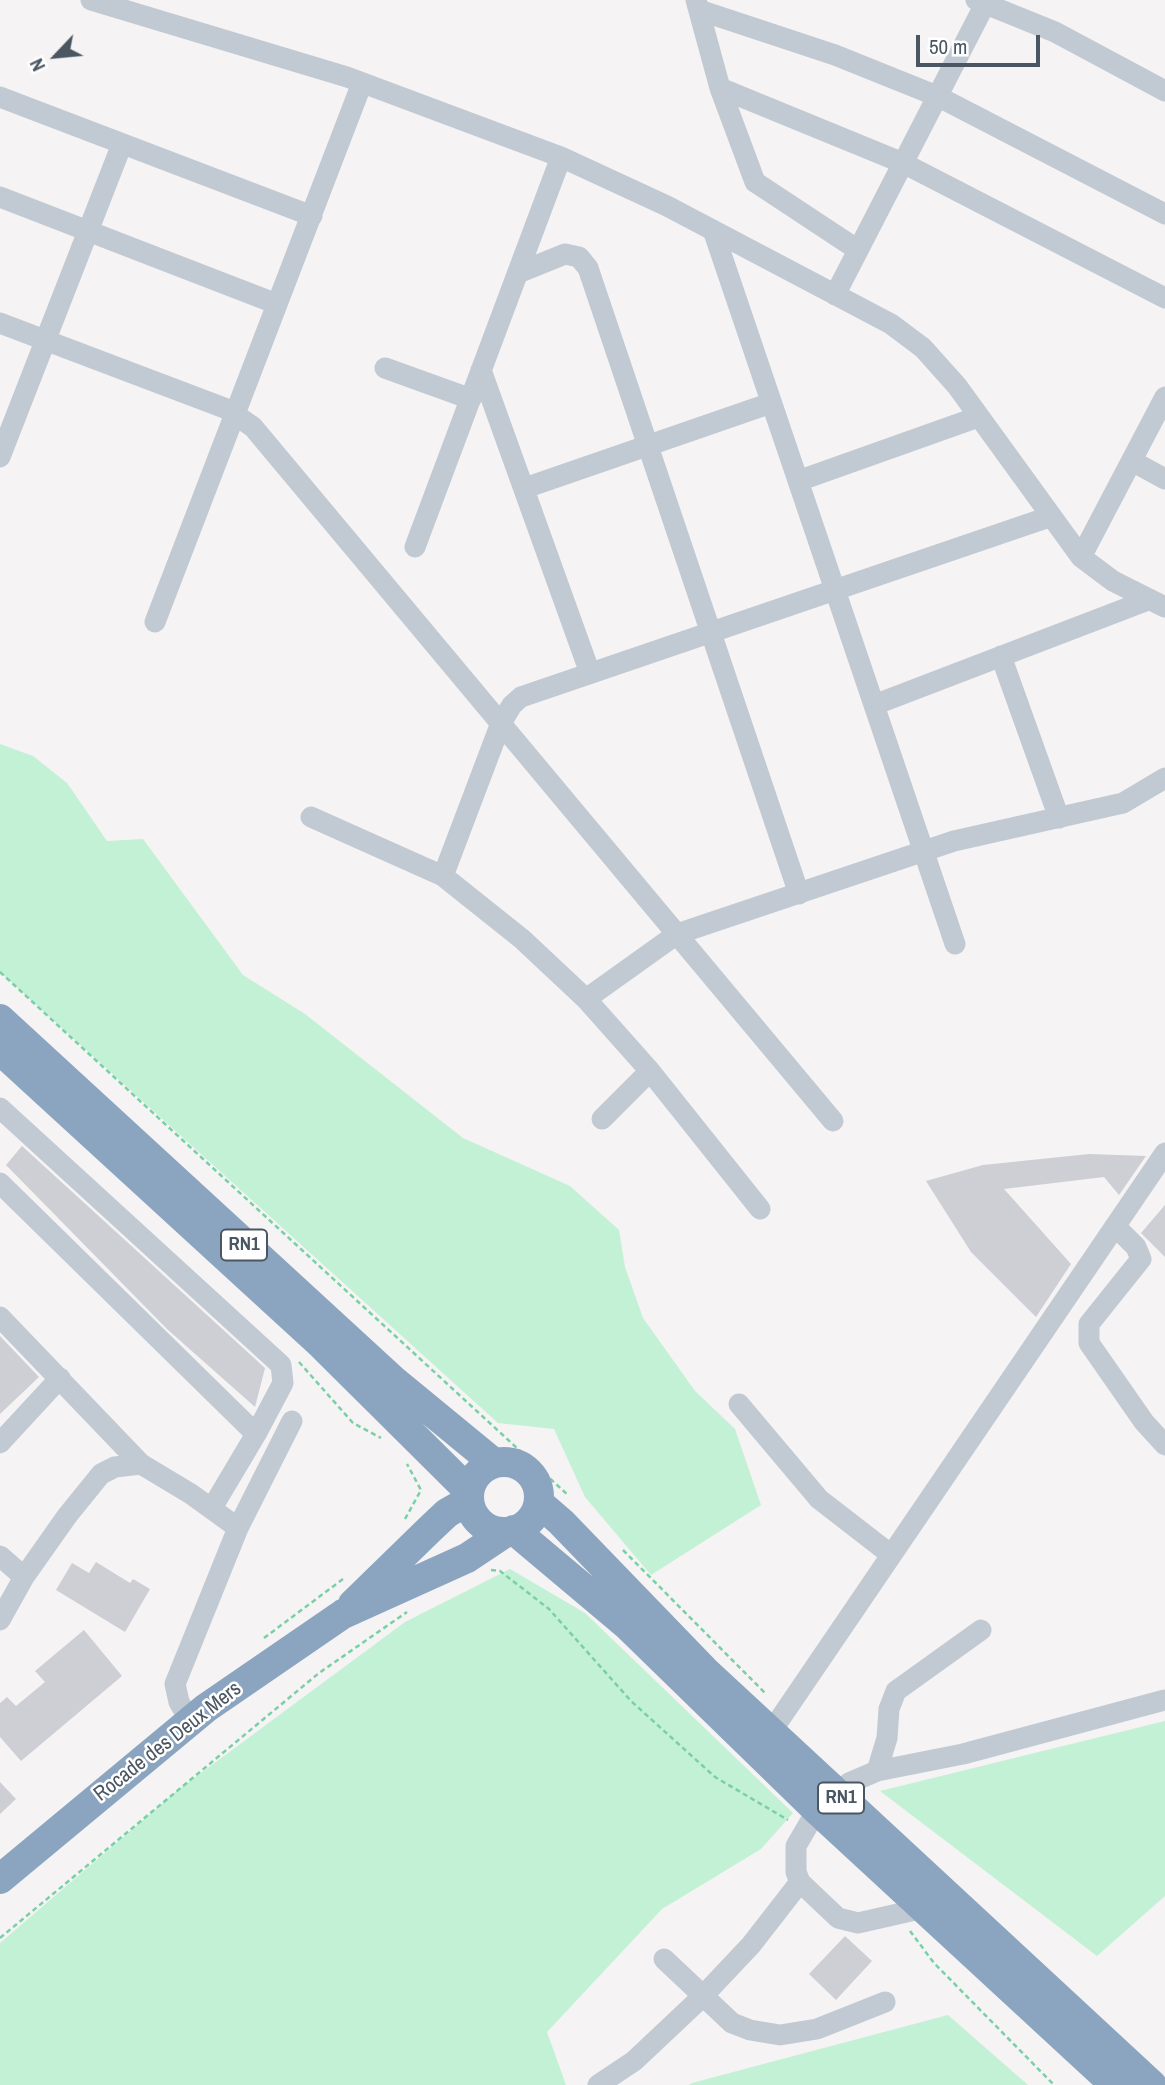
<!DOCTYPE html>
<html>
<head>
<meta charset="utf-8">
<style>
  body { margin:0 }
  #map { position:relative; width:1165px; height:2085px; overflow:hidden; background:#f5f3f3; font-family:"Archivo Narrow",sans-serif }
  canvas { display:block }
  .north { position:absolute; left:21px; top:21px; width:70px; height:70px; -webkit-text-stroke:5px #fff; paint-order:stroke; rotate:244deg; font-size:19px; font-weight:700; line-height:28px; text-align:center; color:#4a5661 }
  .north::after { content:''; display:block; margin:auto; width:24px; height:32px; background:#4a5661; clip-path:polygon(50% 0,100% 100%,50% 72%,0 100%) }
  .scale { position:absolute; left:916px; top:35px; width:124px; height:32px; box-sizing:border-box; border:4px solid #4a5661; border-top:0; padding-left:9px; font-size:21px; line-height:24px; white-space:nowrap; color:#4a5661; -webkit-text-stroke:5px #fff; paint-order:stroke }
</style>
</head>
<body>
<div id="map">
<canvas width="1165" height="2085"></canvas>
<div class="north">N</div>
<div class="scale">50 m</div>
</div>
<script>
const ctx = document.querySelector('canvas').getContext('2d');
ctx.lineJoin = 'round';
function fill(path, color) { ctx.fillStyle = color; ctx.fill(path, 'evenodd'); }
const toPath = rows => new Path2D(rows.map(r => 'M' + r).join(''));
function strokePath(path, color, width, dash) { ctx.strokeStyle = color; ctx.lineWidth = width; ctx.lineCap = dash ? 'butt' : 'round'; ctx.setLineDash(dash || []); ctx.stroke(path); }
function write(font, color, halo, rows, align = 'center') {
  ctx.font = font + ' "Archivo Narrow",sans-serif'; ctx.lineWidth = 5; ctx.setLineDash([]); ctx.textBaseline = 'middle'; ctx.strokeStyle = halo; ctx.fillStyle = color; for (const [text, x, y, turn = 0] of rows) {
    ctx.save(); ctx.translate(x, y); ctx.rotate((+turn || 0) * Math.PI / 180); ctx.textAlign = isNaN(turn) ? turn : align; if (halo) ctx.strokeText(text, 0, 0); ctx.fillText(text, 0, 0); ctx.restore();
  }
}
const green = toPath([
  [0,744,33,756,67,783,107,841,143,839,243,975,305,1014,463,1138,570,1186,619,1230,625,1267,643,1318,695,1391,735,1429,761,1505,651,1575,585,1497,554,1429,498,1423,0,972],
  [510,1569,585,1613,793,1813,761,1849,662,1909,547,2032,566,2085,0,2085,0,1943,178,1790,405,1622],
  [1165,1721,1165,1896,1097,1956,880,1791],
  [948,2015,1028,2085,689,2085,692,2083]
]);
const building = toPath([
  [22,1146,265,1368,255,1407,167,1329,6,1165],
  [1089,1154,1146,1156,1119,1195,1104,1177,1004,1189,1071,1264,1036,1317,971,1252,926,1181,983,1165],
  [1165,1205,1165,1257,1141,1233],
  [0,1336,39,1377,0,1414],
  [96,1562,130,1583,133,1579,150,1589,125,1632,56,1590,72,1563,89,1573],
  [84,1630,122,1676,21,1761,0,1737,0,1703,7,1697,16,1706,45,1682,35,1671],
  [0,1782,16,1799,0,1814],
  [845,1936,872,1961,836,2000,809,1974]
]);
const path = toPath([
  [0,972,569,1496],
  [299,1362,353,1423,381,1438],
  [405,1519,421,1490,407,1464],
  [623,1550,766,1694],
  [491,1570,500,1571,549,1609,631,1701,715,1777,788,1820],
  [264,1638,343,1579],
  [910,1931,934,1963,1054,2085],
  [0,1938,319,1673,407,1612]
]);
const minor = toPath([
  [91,0,347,77,561,157,667,206,891,324,923,348,957,386,1081,557,1113,581,1165,607],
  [696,0,720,88,755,182,858,250],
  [976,0,1055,32,1165,91],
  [699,10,835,55,937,96,1165,214],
  [720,88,903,163,1165,298],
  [0,97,312,216],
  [0,197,277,304],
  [713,230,955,944],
  [518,273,565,254,579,257,588,268,799,894],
  [835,295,985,4],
  [0,323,227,409,253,427,833,1121],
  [385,368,471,399],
  [481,370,590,673],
  [0,457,122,144],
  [1132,461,1165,479],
  [798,481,978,417],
  [525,488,771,403],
  [415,547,561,157],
  [1081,557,1165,397],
  [155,622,362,83],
  [1001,656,1059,818],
  [874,705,1148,600],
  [311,817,443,876,522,939,586,999,650,1071,760,1209],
  [443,876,501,723,512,705,521,697,1049,517],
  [586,999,677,934,954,841,1123,803,1165,778],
  [0,1108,281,1365,283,1383,256,1434],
  [602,1119,650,1071],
  [0,1183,256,1434,212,1508],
  [1115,1226,1136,1247,1141,1259,1089,1324,1089,1343,1144,1422,1165,1445],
  [0,1317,141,1464],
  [739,1404,819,1499,890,1554],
  [0,1443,60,1378],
  [0,1556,24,1577],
  [0,1620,24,1577,67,1516,101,1474,115,1467,141,1464,191,1494,238,1528],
  [190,1721,179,1702,175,1684,238,1528,292,1421],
  [771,1732,1165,1153],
  [877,1771,887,1738,889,1709,896,1691,981,1630],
  [835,1793,849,1783,877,1771,963,1754,1165,1700],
  [817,1810,796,1846,796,1872,800,1882,838,1918,858,1923,924,1908],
  [664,1959,732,2023,750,2030,780,2035,817,2029,885,2002],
  [598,2085,634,2061,702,1997,751,1945,800,1882]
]);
const highway = toPath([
  [0,1019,393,1380,494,1463],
  [0,1050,322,1345,468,1490],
  '469 1497a35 35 0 1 1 70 0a35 35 0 1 1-70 0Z',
  [539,1503,561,1522,705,1671,1152,2085],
  [514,1530,627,1625,817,1810,1115,2085],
  [353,1604,430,1529,447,1513,468,1501],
  [0,1879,206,1708,343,1614,467,1558,506,1532]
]);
const shields = [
  [244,1245,46],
  [841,1798,46]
];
const shieldNames = [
  ["RN1",244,1245],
  ["RN1",841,1798]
];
const streetNames = [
  ["Rocade des Deux Mers",168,1742,-38]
];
fill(green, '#c3f1d5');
fill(building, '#cdcfd5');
strokePath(path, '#7ad0a6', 2.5, [5, 3.5]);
strokePath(minor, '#c1cad2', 21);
strokePath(highway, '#8ba5c1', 30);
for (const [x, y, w] of shields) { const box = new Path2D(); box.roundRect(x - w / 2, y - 15.5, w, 31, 5); ctx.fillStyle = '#fff'; ctx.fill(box); strokePath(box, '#4a5661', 2); }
write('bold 19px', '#4a5661', null, shieldNames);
write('21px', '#4a5661', '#fff', streetNames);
</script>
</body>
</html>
